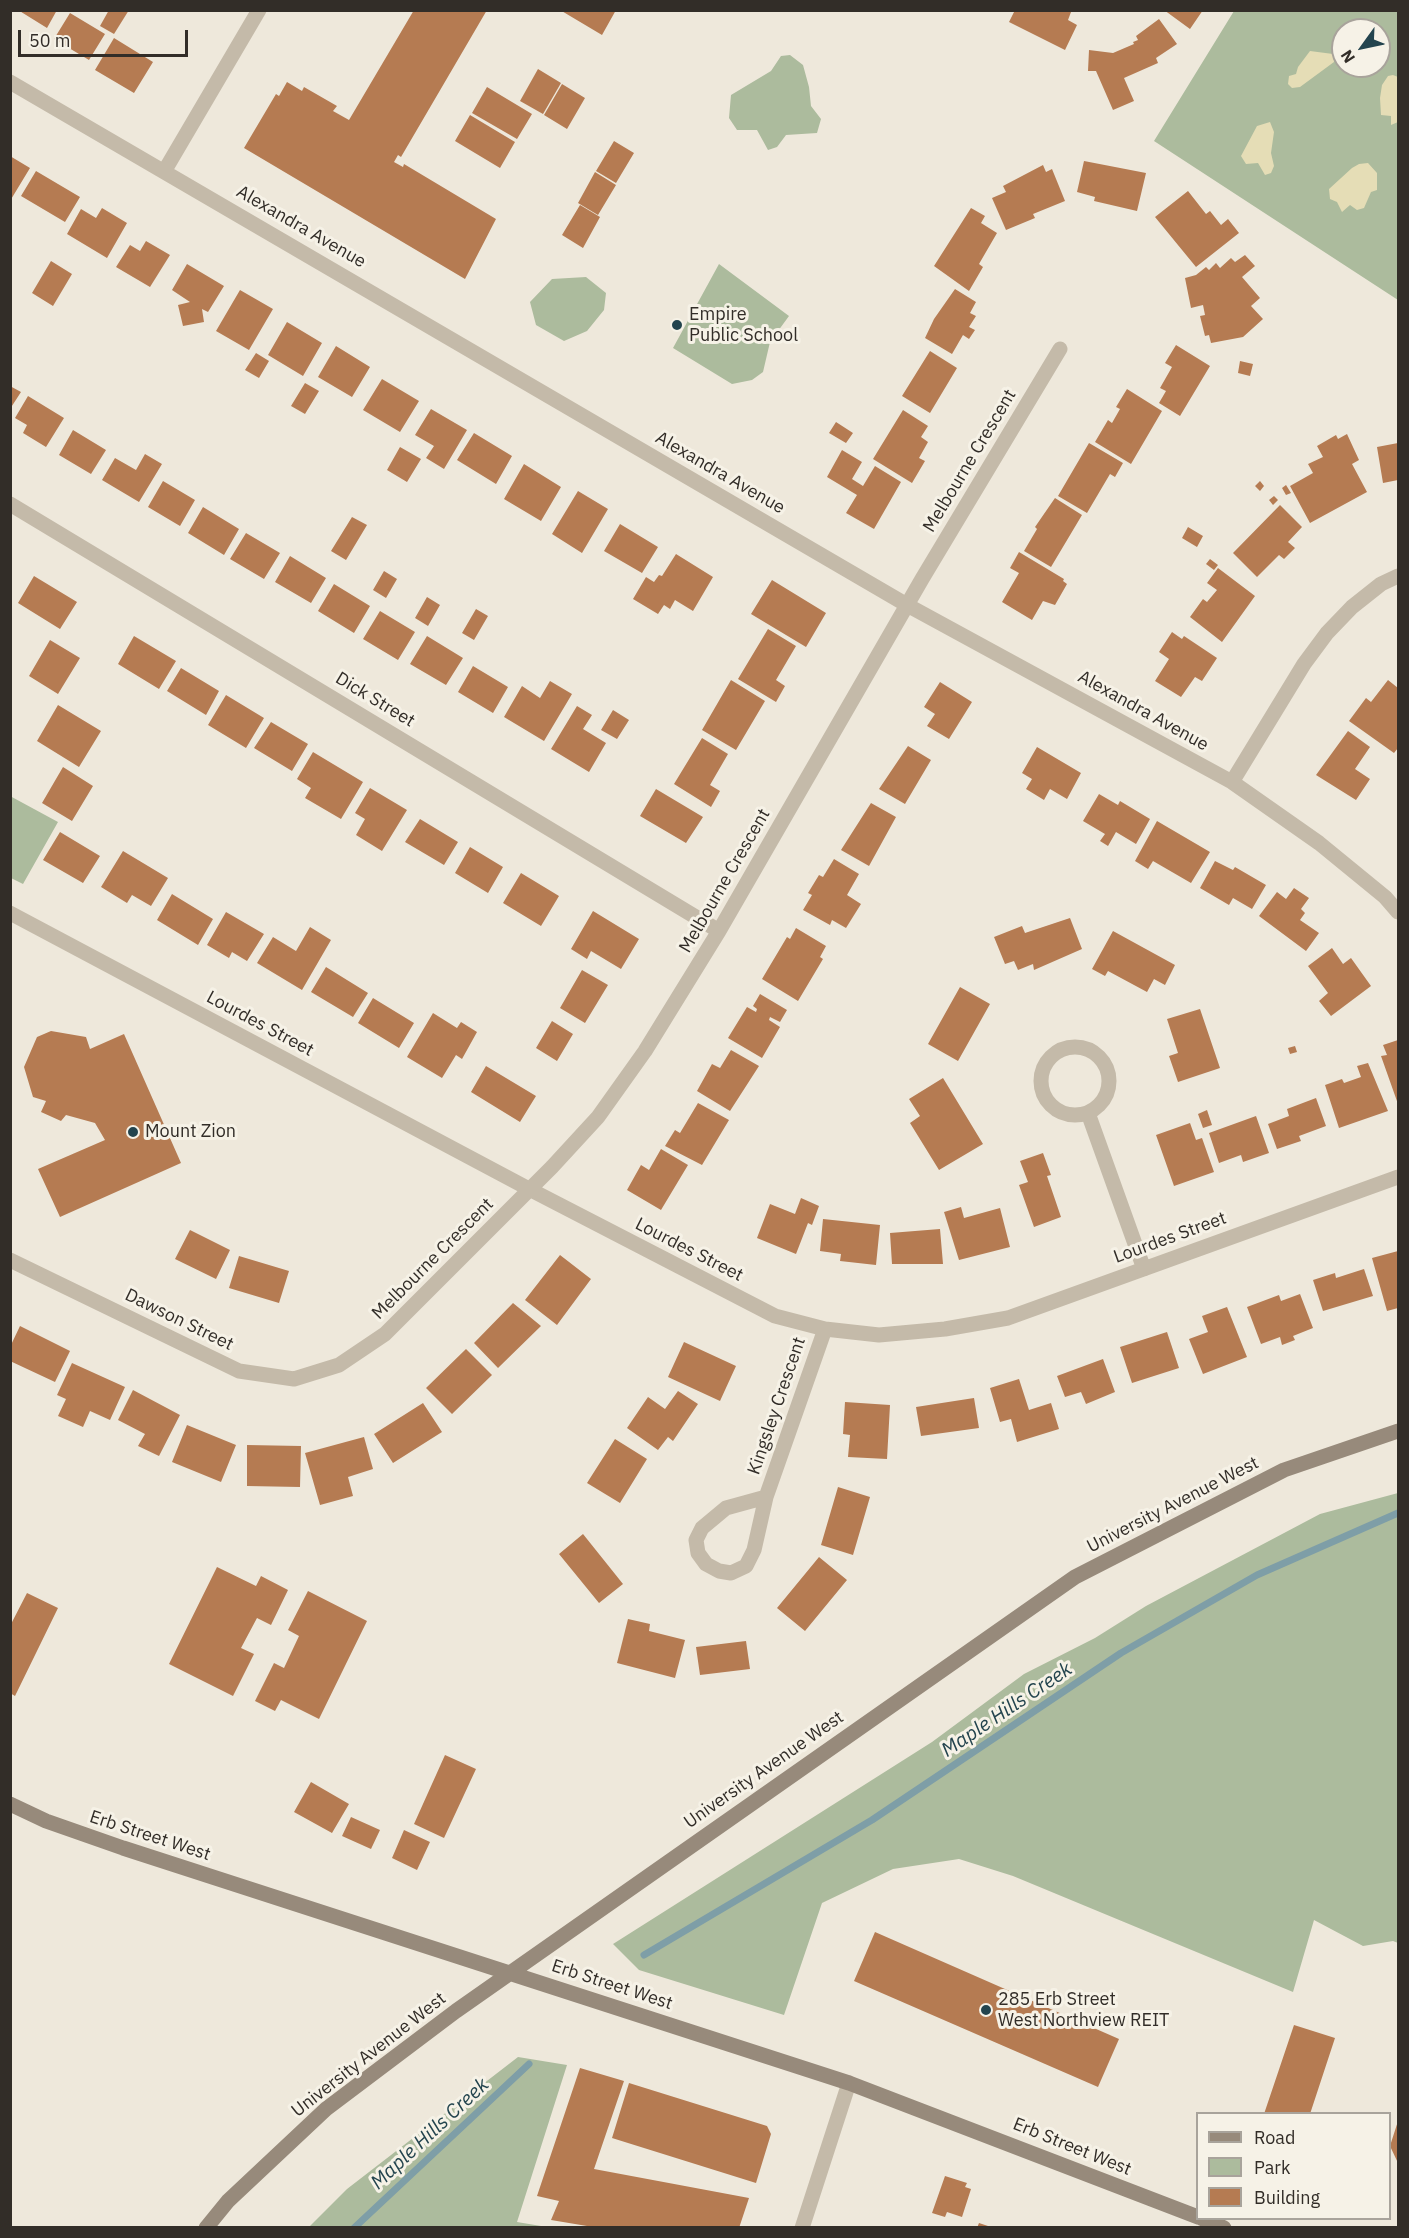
<!DOCTYPE html>
<html>
<head>
<meta charset="utf-8">
<style>
  body { margin:0 }
  #map { position:relative; width:1409px; height:2238px; overflow:hidden; background:#eee8db; font-family:"IBM Plex Sans",sans-serif }
  canvas { display:block }
  .frame { position:absolute; inset:0; border:12px solid #322d28; pointer-events:none }
  .legend { position:absolute; left:1196px; top:2112px; width:195px; height:108px; box-sizing:border-box; background:#f6f2e7; border:2px solid #a8a39b; margin:0; padding:8px 10px; list-style:none; font-size:18px; color:#322d28 }
  .legend li { display:flex; align-items:center; gap:12px; height:30px }
  .legend b { width:30px; border:2px solid #a8a39b }
  .north { position:absolute; left:1331px; top:18px; width:60px; height:60px; box-sizing:border-box; background:#f6f2e7; border:2px solid #a8a39b; border-radius:50%; rotate:237deg; font-size:16px; font-weight:700; line-height:24px; text-align:center; color:#322d28 }
  .north::after { content:''; display:block; margin:auto; width:21px; height:27px; background:#23444e; clip-path:polygon(50% 0,100% 100%,50% 72%,0 100%) }
  .scale { position:absolute; left:18px; top:30px; width:170px; height:27px; box-sizing:border-box; border:3px solid #322d28; border-top:0; padding-left:8px; font-size:18px; line-height:21px; white-space:nowrap; color:#322d28; -webkit-text-stroke:4px #f6f2e7; paint-order:stroke }
</style>
</head>
<body>
<div id="map">
<canvas width="1409" height="2238"></canvas>
<div class="frame"></div>
<ul class="legend">
<li><b style="height:8px;background:#978a7b"></b>Road</li>
<li><b style="height:16px;background:#acbb9d"></b>Park</li>
<li><b style="height:16px;background:#b57b52"></b>Building</li>
</ul>
<div class="north">N</div>
<div class="scale">50 m</div>
</div>
<script>
const ctx = document.querySelector('canvas').getContext('2d');
ctx.lineJoin = 'round';
function fill(path, color) { ctx.fillStyle = color; ctx.fill(path, 'evenodd'); }
const toPath = rows => new Path2D(rows.map(r => 'M' + r).join(''));
function strokePath(path, color, width, dash) { ctx.strokeStyle = color; ctx.lineWidth = width; ctx.lineCap = dash ? 'butt' : 'round'; ctx.setLineDash(dash || []); ctx.stroke(path); }
function write(font, color, halo, rows, align = 'center') {
  ctx.font = font + ' "IBM Plex Sans",sans-serif'; ctx.lineWidth = 6; ctx.setLineDash([]); ctx.textBaseline = 'middle'; ctx.strokeStyle = halo; ctx.fillStyle = color; for (const [text, x, y, turn = 0] of rows) {
    ctx.save(); ctx.translate(x, y); ctx.rotate((+turn || 0) * Math.PI / 180); ctx.textAlign = isNaN(turn) ? turn : align; if (halo) ctx.strokeText(text, 0, 0); ctx.fillText(text, 0, 0); ctx.restore();
  }
}
const green = toPath([
  [1234,11,1398,11,1398,300,1154,141],
  [1343,30,1379,30,1379,66,1343,66],
  [790,55,803,65,809,87,811,106,821,119,817,133,786,135,777,147,768,150,757,130,737,130,729,118,731,95,771,71,781,56],
  [719,264,789,316,770,342,763,372,752,380,732,384,673,348],
  [586,277,606,293,604,310,587,331,564,341,536,325,530,302,552,279],
  [10,796,58,822,23,884,11,878],
  [1398,1493,1398,1943,1393,1941,1363,1946,1314,1920,1293,1992,1013,1876,959,1859,893,1869,822,1903,784,2015,639,1970,613,1944,932,1742,1024,1674,1095,1638,1146,1606,1320,1514],
  [518,2057,567,2065,517,2222,547,2227,309,2227,347,2189]
]);
const sand = toPath([
  [1310,51,1333,54,1334,62,1300,87,1292,88,1288,84,1289,76,1296,74,1298,67],
  [1393,75,1398,77,1398,122,1391,125,1391,116,1381,115,1380,98,1382,85,1388,76],
  [1270,122,1274,132,1271,153,1274,166,1271,173,1265,175,1258,163,1246,164,1241,156,1257,126],
  [1368,163,1377,173,1377,190,1371,192,1364,208,1357,210,1350,205,1342,212,1337,202,1330,199,1329,189,1352,168,1359,164]
]);
const stream = toPath([
  [644,1955,872,1820,1121,1653,1257,1575,1398,1513],
  [354,2228,529,2064]
]);
const building = toPath([
  [18,10,57,10,47,28],
  [109,10,129,10,114,34,100,26],
  [414,10,487,10,401,157,398,155,394,162,403,167,404,164,496,219,465,279,244,148,276,94,279,96,287,82,302,91,304,87,337,106,333,111,349,120],
  [560,10,616,10,602,35],
  [1015,10,1068,10,1071,12,1068,20,1077,25,1065,50,1009,22],
  [1164,10,1203,10,1190,29],
  [70,13,105,34,89,60,54,39],
  [1159,19,1177,44,1156,58,1158,63,1124,78,1134,101,1113,110,1096,71,1088,71,1089,50,1113,53,1134,44,1133,42,1138,40,1136,36],
  [114,38,153,62,134,93,95,70],
  [538,69,561,83,543,114,520,101],
  [562,84,585,98,567,129,544,115],
  [487,87,532,114,517,139,472,113],
  [470,115,515,142,500,168,455,141],
  [614,141,634,153,616,183,596,171],
  [10,156,30,168,10,201],
  [1084,161,1146,173,1137,211,1094,201,1095,197,1077,192],
  [1043,165,1046,172,1052,169,1065,201,1033,214,1035,218,1006,230,992,198,1006,192,1003,186],
  [36,171,80,197,65,222,21,196],
  [595,172,616,185,598,215,578,203],
  [1188,191,1206,214,1210,211,1221,225,1228,219,1239,233,1196,267,1155,217],
  [580,205,600,217,583,248,562,235],
  [102,208,127,223,107,258,67,234,81,209,96,218],
  [971,208,985,216,981,223,997,233,979,264,983,267,969,291,934,266],
  [146,241,170,255,150,287,116,267,130,245,140,251],
  [1245,255,1255,266,1242,277,1260,298,1251,306,1263,319,1243,337,1211,343,1209,335,1205,336,1200,316,1205,315,1203,305,1191,308,1185,278,1196,275,1206,267,1209,270,1216,263,1220,268,1231,258,1235,262],
  [51,261,72,274,53,306,32,293],
  [187,264,224,286,208,312,202,309,204,322,183,326,178,305,190,302,172,290],
  [955,289,976,302,970,313,976,316,969,327,975,330,969,339,963,335,952,354,925,338,934,319],
  [240,290,273,309,249,350,216,331],
  [287,322,322,343,303,376,268,355],
  [1176,345,1210,366,1180,416,1159,403,1166,391,1160,388,1172,367,1165,363],
  [336,346,370,367,352,397,318,377],
  [930,351,957,368,930,413,902,396],
  [256,353,269,361,259,378,245,370],
  [1240,361,1253,364,1250,376,1238,373],
  [382,379,419,401,400,432,363,410],
  [305,383,319,391,305,414,291,406],
  [10,386,21,392,10,409],
  [1127,389,1162,411,1131,464,1095,442,1108,420,1112,423,1120,409,1116,407],
  [28,396,64,418,46,447,23,433,27,425,15,418],
  [431,409,467,430,444,469,426,458,434,446,415,435],
  [903,410,928,426,921,437,928,442,919,458,925,461,912,483,873,459],
  [836,422,853,433,846,443,829,433],
  [73,430,106,450,91,474,59,455],
  [474,433,512,456,496,484,457,460],
  [1347,434,1359,460,1352,464,1367,492,1310,523,1290,486,1313,473,1308,464,1323,457,1317,446,1336,435,1338,439],
  [1089,443,1123,463,1115,477,1110,474,1087,513,1058,496],
  [1398,443,1398,480,1383,483,1377,447],
  [400,447,421,459,407,482,387,470],
  [842,450,862,462,852,479,863,486,875,466,901,482,874,529,846,513,857,495,827,477],
  [145,454,162,464,139,502,102,480,115,458,136,470],
  [524,464,561,487,541,521,504,499],
  [163,481,195,500,180,526,148,507],
  [1260,481,1264,486,1260,491,1255,486],
  [1286,485,1291,493,1286,495,1282,488],
  [578,491,608,509,582,553,552,534],
  [1274,496,1278,500,1273,505,1269,500],
  [1055,498,1082,515,1051,567,1024,551,1037,529,1035,527],
  [1280,505,1302,527,1288,542,1295,548,1284,559,1279,555,1257,577,1233,553],
  [203,507,239,529,224,555,188,533],
  [352,517,367,525,346,560,331,551],
  [620,524,658,547,642,573,604,551],
  [1188,527,1203,536,1197,547,1182,538],
  [246,533,280,553,264,579,230,559],
  [1019,552,1064,579,1063,581,1067,584,1055,605,1043,601,1032,620,1002,602,1019,573,1010,568],
  [676,554,713,577,693,611,675,600,670,609,664,605,658,614,633,599,646,577,654,582,659,575,662,576],
  [290,556,326,578,311,603,275,582],
  [1210,559,1218,565,1214,570,1206,564],
  [1218,568,1255,596,1222,642,1190,617,1203,599,1207,602,1217,590,1207,583],
  [384,571,397,579,386,598,373,590],
  [34,576,77,602,60,629,18,603],
  [772,580,826,613,806,647,751,614],
  [334,584,370,606,354,633,318,611],
  [427,597,440,605,428,626,415,618],
  [476,609,488,616,474,640,462,633],
  [380,611,415,632,398,660,363,639],
  [768,629,796,646,776,680,785,686,776,702,738,679],
  [1172,632,1182,639,1184,636,1217,658,1202,681,1195,677,1181,697,1155,681,1169,659,1159,652],
  [134,636,176,661,159,689,118,664],
  [427,636,463,658,446,685,410,664],
  [50,640,80,658,58,694,29,676],
  [473,666,508,687,493,713,458,692],
  [181,668,219,691,206,715,167,691],
  [731,680,765,701,736,750,702,730],
  [1388,680,1398,688,1398,748,1394,753,1349,721,1366,698,1371,702],
  [550,681,572,694,544,741,504,717,522,686,540,698],
  [940,682,972,702,949,739,927,726,935,714,924,707],
  [226,695,264,718,246,748,208,725],
  [58,705,101,731,79,767,37,741],
  [577,706,592,715,583,729,606,743,589,772,551,749],
  [613,710,629,720,617,739,601,730],
  [271,722,308,744,292,771,254,748],
  [1348,731,1370,747,1355,769,1370,779,1356,800,1316,775],
  [702,738,728,754,710,785,720,791,711,807,674,784],
  [908,746,931,760,905,804,879,789],
  [1037,747,1081,773,1067,799,1050,789,1044,800,1026,789,1032,779,1022,773],
  [313,752,363,782,341,819,305,798,311,788,297,779],
  [63,767,93,786,72,821,42,803],
  [370,788,407,810,382,851,356,835,365,819,355,813],
  [656,789,703,817,686,843,640,816],
  [1099,794,1118,805,1120,801,1150,819,1136,844,1116,832,1108,846,1100,841,1105,834,1083,821],
  [871,803,896,817,869,866,841,850],
  [420,819,458,842,444,865,405,842],
  [1157,821,1210,852,1191,883,1153,861,1148,869,1135,861],
  [60,832,100,856,83,883,43,860],
  [470,847,503,867,488,893,455,873],
  [123,851,168,878,151,906,132,895,127,903,101,887],
  [834,859,859,874,847,895,861,904,846,928,832,920,830,925,803,910,812,895,808,893,819,875,823,877],
  [1215,861,1233,870,1235,867,1266,885,1252,909,1233,898,1229,905,1200,888],
  [521,873,559,896,541,926,503,903],
  [1294,888,1309,898,1301,909,1305,913,1300,920,1319,933,1306,951,1259,916,1277,892,1286,899],
  [172,894,213,919,198,945,157,920],
  [593,911,639,939,621,969,591,951,587,959,571,949],
  [226,912,264,934,247,961,232,952,229,958,207,945],
  [1070,918,1082,949,1034,970,1033,964,1018,970,1014,961,1005,964,994,937,1022,926,1025,933],
  [310,927,331,940,302,990,257,963,273,937,296,951],
  [796,928,826,946,820,957,823,959,798,1001,762,979,787,937,790,939],
  [1113,931,1175,965,1165,985,1154,979,1147,992,1108,971,1105,976,1092,969],
  [1332,948,1343,964,1351,958,1371,986,1331,1016,1319,1001,1328,993,1308,966],
  [326,967,368,993,353,1017,311,992],
  [582,970,608,985,585,1023,560,1008],
  [960,987,990,1004,958,1061,928,1044],
  [760,994,787,1010,780,1022,770,1017,769,1020,780,1027,762,1058,728,1038,747,1007,756,1012,757,1009,753,1006],
  [373,998,414,1023,399,1048,358,1023],
  [1200,1009,1220,1068,1178,1082,1169,1056,1178,1053,1167,1019],
  [433,1013,457,1028,461,1022,477,1032,462,1059,456,1055,442,1078,407,1057],
  [552,1021,573,1034,557,1061,536,1048],
  [51,1031,86,1037,90,1049,124,1034,181,1163,60,1217,38,1169,105,1140,95,1123,66,1115,61,1121,41,1112,46,1101,33,1097,24,1067,37,1037],
  [1398,1040,1398,1104,1381,1056,1387,1055,1383,1045],
  [1295,1046,1297,1052,1290,1054,1288,1048],
  [731,1050,759,1066,730,1111,697,1091,712,1064,720,1068],
  [1368,1063,1388,1111,1339,1128,1325,1085,1342,1079,1344,1083,1361,1077,1357,1066],
  [486,1066,536,1096,520,1122,471,1092],
  [943,1078,983,1144,939,1170,910,1123,920,1116,909,1099],
  [1316,1098,1326,1126,1299,1136,1301,1141,1277,1149,1268,1124,1289,1116,1287,1109],
  [698,1103,729,1120,702,1165,665,1146,675,1130,680,1133],
  [1207,1110,1212,1125,1203,1128,1198,1114],
  [1256,1116,1269,1153,1243,1162,1241,1155,1219,1163,1209,1133],
  [1190,1123,1196,1140,1202,1138,1214,1172,1174,1186,1156,1135],
  [661,1149,688,1165,661,1210,627,1190,641,1165,649,1170],
  [1043,1153,1051,1175,1047,1176,1061,1217,1034,1227,1019,1185,1028,1182,1020,1161],
  [801,1198,819,1206,812,1225,808,1223,796,1254,757,1238,770,1204,795,1214],
  [961,1207,964,1218,1000,1208,1010,1247,959,1260,944,1212],
  [823,1219,880,1225,876,1265,840,1261,841,1254,820,1251],
  [940,1229,943,1264,892,1264,890,1233],
  [190,1230,230,1250,216,1279,175,1259],
  [1398,1251,1398,1308,1387,1311,1372,1258],
  [560,1255,591,1279,557,1325,525,1300],
  [239,1256,289,1271,279,1303,229,1288],
  [1364,1269,1373,1296,1323,1311,1313,1280,1335,1273,1336,1278],
  [1300,1294,1313,1328,1293,1336,1295,1340,1282,1345,1280,1337,1261,1344,1247,1307,1279,1295,1281,1301],
  [513,1303,541,1326,498,1368,474,1343],
  [1227,1307,1247,1357,1203,1374,1189,1339,1208,1332,1202,1316],
  [20,1326,70,1351,55,1382,10,1361,10,1347],
  [1167,1332,1179,1368,1132,1383,1120,1347],
  [684,1342,736,1366,720,1401,668,1377],
  [466,1349,492,1375,452,1414,426,1388],
  [1103,1359,1115,1392,1086,1404,1081,1392,1065,1397,1057,1376],
  [72,1363,125,1387,110,1420,90,1411,83,1427,58,1416,66,1399,57,1395],
  [1019,1379,1029,1410,1051,1403,1059,1429,1017,1442,1011,1419,1000,1422,990,1388],
  [133,1390,180,1415,159,1456,138,1446,145,1434,118,1420],
  [678,1391,698,1404,673,1441,668,1437,658,1450,627,1428,648,1397,665,1409],
  [974,1398,979,1428,921,1436,916,1407],
  [845,1402,890,1405,887,1459,848,1457,850,1435,843,1434],
  [423,1403,442,1432,393,1463,374,1434],
  [187,1425,236,1445,221,1482,172,1462],
  [364,1437,373,1469,348,1477,353,1496,320,1505,305,1453],
  [615,1439,647,1459,620,1503,587,1483],
  [247,1445,301,1446,300,1487,247,1486],
  [838,1487,870,1497,853,1555,821,1545],
  [583,1534,623,1584,599,1603,559,1554],
  [819,1557,847,1580,805,1631,777,1608],
  [217,1567,256,1586,261,1576,288,1590,271,1625,257,1618,241,1648,254,1654,233,1696,169,1664],
  [308,1591,367,1621,319,1719,281,1700,275,1711,255,1701,274,1663,284,1668,299,1636,288,1630],
  [27,1593,58,1608,15,1696,10,1693,10,1626],
  [628,1619,650,1624,649,1631,685,1640,675,1678,617,1663],
  [746,1641,750,1669,700,1675,696,1647],
  [445,1755,476,1769,444,1838,414,1824],
  [311,1782,349,1804,332,1833,294,1812],
  [351,1817,380,1830,371,1849,342,1836],
  [404,1830,430,1842,417,1870,392,1858],
  [875,1932,1119,2039,1098,2087,854,1981],
  [1294,2025,1335,2038,1310,2114,1264,2114],
  [580,2068,624,2081,594,2169,749,2198,739,2228,599,2228,551,2220,559,2201,537,2196],
  [629,2083,767,2126,771,2134,756,2183,612,2138],
  [1398,2121,1398,2163,1390,2146],
  [945,2176,967,2183,965,2187,971,2189,962,2217,947,2212,945,2217,932,2213],
  [979,2223,991,2227,991,2228,977,2228]
]);
const street = toPath([
  [10,82,907,605,1232,782,1319,843,1385,897,1398,912],
  [165,170,259,10],
  [10,504,719,931],
  [1232,782,1304,664,1327,633,1352,607,1381,584,1398,576],
  [10,913,531,1190,775,1316,825,1329,879,1335,945,1329,1008,1318,1398,1177],
  '1041 1081a34 34 0 1 1 68 0a34 34 0 1 1-68 0Z',
  [1088,1113,1144,1269],
  [10,1260,239,1371,294,1379,339,1365,385,1334,552,1167,598,1117,645,1051,719,931,922,579,1060,349],
  [766,1497,726,1508,702,1528,696,1540,698,1553,706,1564,719,1571,731,1573,746,1566,754,1550,766,1497,825,1329],
  [802,2228,849,2083]
]);
const secondary = toPath([
  [10,1804,46,1821,123,1848,849,2083,1198,2217],
  [1201,2218,1224,2228],
  [206,2228,228,2201,326,2109,456,2011,1075,1577,1284,1470,1398,1431]
]);
const markers = [
  [677,325,6,"#23444e"],
  [133,1132,6,"#23444e"],
  [986,2010,6,"#23444e"]
];
const streetNames = [
  ["Alexandra Avenue",301,227,30],
  ["Melbourne Crescent",970,461,-59],
  ["Alexandra Avenue",720,473,30],
  ["Dick Street",375,700,31],
  ["Alexandra Avenue",1143,711,29],
  ["Melbourne Crescent",725,881,-60],
  ["Lourdes Street",260,1024,28],
  ["Lourdes Street",1170,1238,-20],
  ["Lourdes Street",689,1250,27],
  ["Melbourne Crescent",433,1259,-45],
  ["Dawson Street",179,1320,26],
  ["Kingsley Crescent",777,1406,-71],
  ["University Avenue West",1173,1505,-27],
  ["University Avenue West",764,1770,-35],
  ["Erb Street West",150,1836,18],
  ["Erb Street West",612,1985,18],
  ["University Avenue West",369,2055,-38],
  ["Erb Street West",1072,2147,22]
];
const poiNames = [
  ["Empire",689,315],
  ["Public School",689,336],
  ["Mount Zion",145,1132],
  ["285 Erb Street",998,2000],
  ["West Northview REIT",998,2021]
];
const waterNames = [
  ["Maple Hills Creek",1007,1710,-34],
  ["Maple Hills Creek",430,2134,-43]
];
fill(green, '#acbb9d');
fill(sand, '#e5ddb6');
strokePath(stream, '#7e9ea7', 7);
fill(building, '#b57b52');
strokePath(street, '#c4baa9', 15);
strokePath(secondary, '#978a7b', 15);
for (const [x, y, r, color] of markers) { const dot = new Path2D(); dot.arc(x, y, r, 0, 2 * Math.PI); ctx.fillStyle = color; ctx.fill(dot); strokePath(dot, '#f6f2e7', 2); }
write('18px', '#322d28', '#f6f2e7', streetNames);
write('18px', '#322d28', '#f6f2e7', poiNames, 'left');
write('italic 20px', '#23444e', '#f6f2e7', waterNames);
</script>
</body>
</html>
